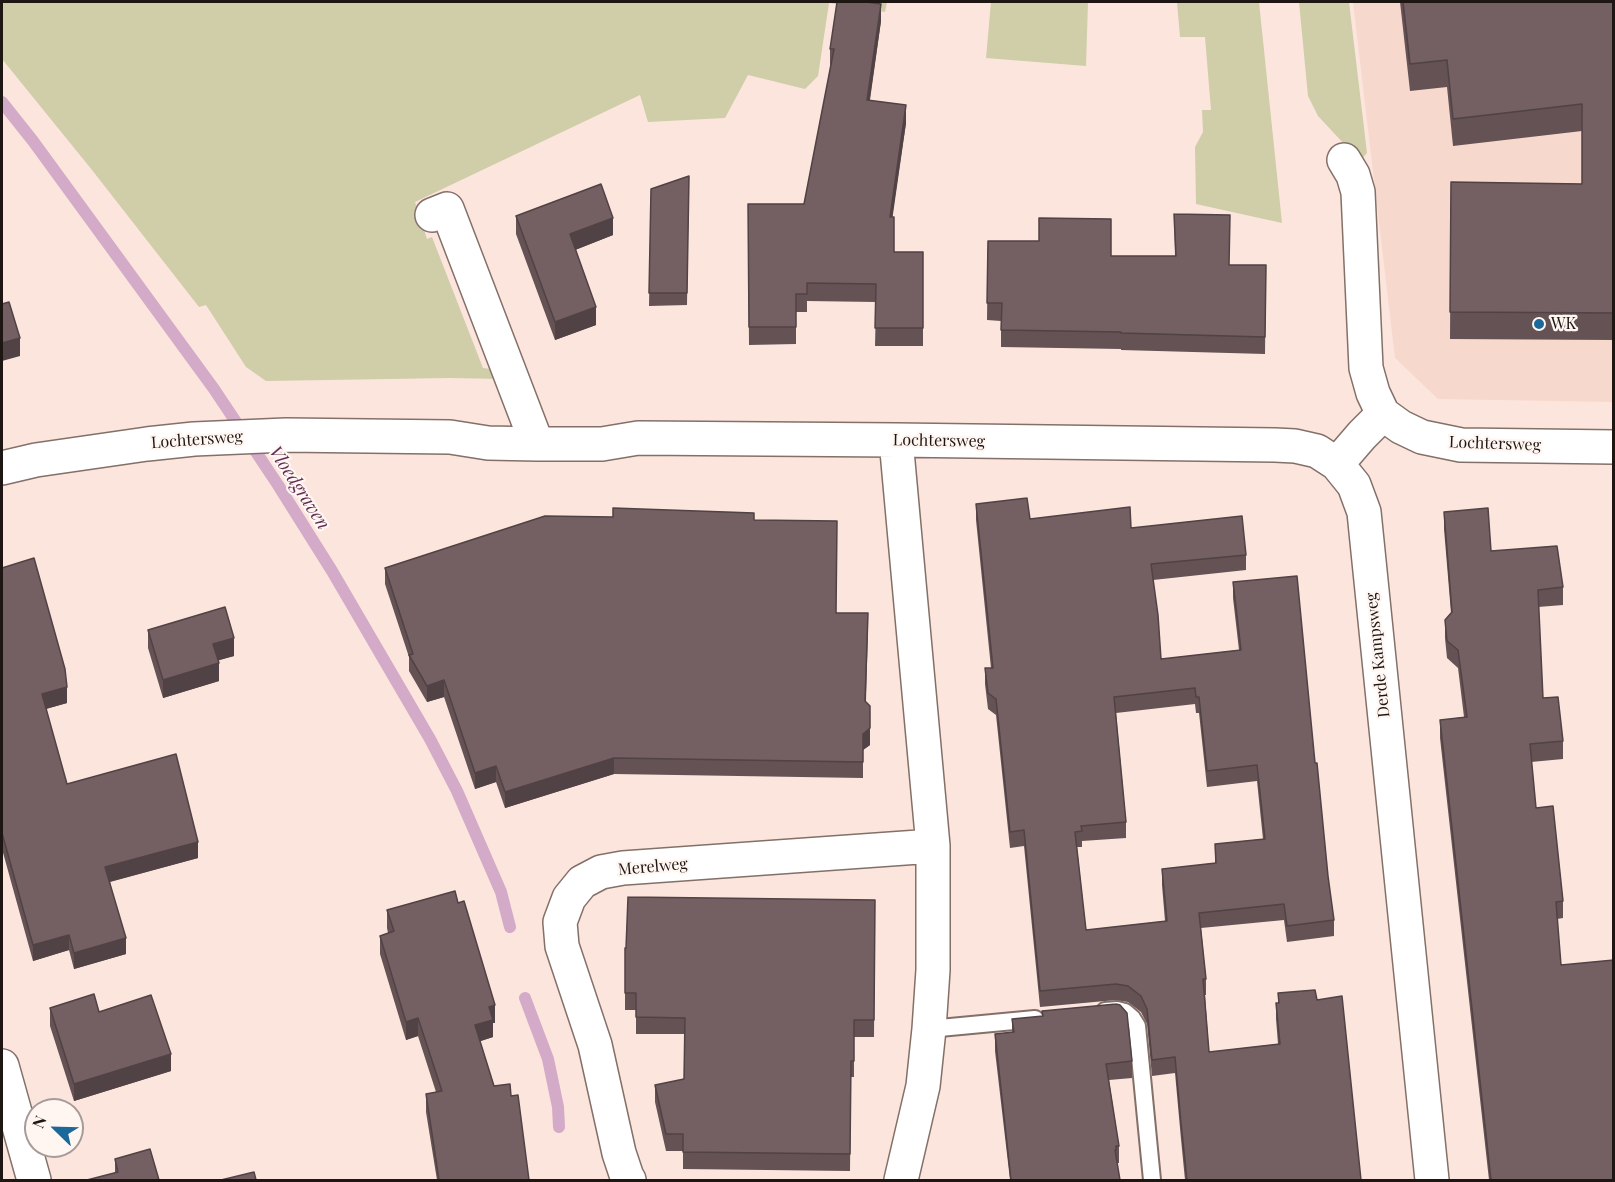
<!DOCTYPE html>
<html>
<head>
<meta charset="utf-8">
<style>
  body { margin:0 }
  #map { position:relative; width:1615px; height:1182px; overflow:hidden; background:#fce5dd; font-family:"Playfair Display",serif }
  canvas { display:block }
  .frame { position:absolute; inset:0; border:3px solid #1e1613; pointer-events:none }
  .north { position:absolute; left:24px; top:1098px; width:60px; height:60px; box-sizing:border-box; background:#fff6f2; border:2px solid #a59c99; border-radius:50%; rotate:293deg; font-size:16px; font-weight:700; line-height:24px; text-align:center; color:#1e1613 }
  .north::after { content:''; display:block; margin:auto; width:21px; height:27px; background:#1b689b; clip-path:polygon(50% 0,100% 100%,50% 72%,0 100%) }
</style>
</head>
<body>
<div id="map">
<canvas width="1615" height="1182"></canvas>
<div class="frame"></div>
<div class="north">N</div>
</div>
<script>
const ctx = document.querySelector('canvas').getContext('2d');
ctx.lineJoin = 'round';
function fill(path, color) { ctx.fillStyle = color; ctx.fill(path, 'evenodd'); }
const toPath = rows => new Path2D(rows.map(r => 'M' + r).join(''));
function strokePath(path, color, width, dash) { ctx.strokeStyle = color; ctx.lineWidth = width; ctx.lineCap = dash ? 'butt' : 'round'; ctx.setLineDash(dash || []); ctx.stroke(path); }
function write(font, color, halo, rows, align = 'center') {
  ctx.font = font + ' "Playfair Display",serif'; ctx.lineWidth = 4.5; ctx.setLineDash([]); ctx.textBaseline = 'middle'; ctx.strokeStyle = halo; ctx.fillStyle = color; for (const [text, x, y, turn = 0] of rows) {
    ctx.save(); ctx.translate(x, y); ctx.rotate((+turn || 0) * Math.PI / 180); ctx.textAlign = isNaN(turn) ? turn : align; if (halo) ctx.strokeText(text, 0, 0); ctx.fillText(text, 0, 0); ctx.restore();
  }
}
const built = toPath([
  [1353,2,1613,2,1613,402,1438,399,1395,358]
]);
const green = toPath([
  [2,2,887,2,885,12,829,3,818,76,805,89,748,75,725,118,648,122,640,95,415,202,427,239,432,237,483,368,498,370,502,379,449,378,266,381,246,367,206,305,199,307,92,170,2,59],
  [991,2,1088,2,1086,66,986,58],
  [1177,2,1259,2,1282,223,1196,204,1195,147,1203,132,1202,110,1211,110,1205,37,1180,37],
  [1299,2,1349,2,1367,153,1360,161,1318,116,1308,96]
]);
const stream = toPath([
  [2,102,33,141,214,389,278,485,332,571,430,739,457,791,501,892,510,927],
  [525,998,548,1059,558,1107,559,1127]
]);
const lane = toPath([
  [1105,1011,1117,1010,1125,1012,1132,1018,1137,1026,1152,1180],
  [929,1029,1035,1019]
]);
const street = toPath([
  [1344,160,1353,175,1358,192,1366,368,1373,393,1383,414,1401,427,1422,437,1461,445,1614,447],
  [432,215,447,209,537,444],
  [896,440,933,846,933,970,929,1029,923,1086,901,1180],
  [1337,464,1362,435,1383,414],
  [2,468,36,460,147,444,194,439,286,435,450,437,488,443,537,444,602,444,638,438,896,440,1275,445,1295,446,1317,451,1337,464,1354,485,1364,512,1432,1180],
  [2,1066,34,1180],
  [629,1180,627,1177,619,1153,595,1045,562,946,560,922,569,898,582,882,601,872,623,868,933,846]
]);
const wall = toPath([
  [1400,2,1614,2,1614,340,1450,339,1451,182,1582,184,1582,131,1453,146,1447,87,1410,91],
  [881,21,870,100,906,123,892,217,894,252,923,252,923,346,875,346,876,302,807,301,807,312,796,312,796,344,749,345,748,204,804,204,831,66,830,66,830,49],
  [689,176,687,305,649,306,651,189],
  [1174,214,1229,265,1266,265,1265,354,1121,350,1121,349,1001,347,1001,321,987,320,988,241,1111,256,1175,256],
  [516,216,613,235,575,250,596,325,555,340,516,234],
  [976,504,1030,519,1131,528,1246,555,1246,570,1153,580,1161,659,1239,650,1233,598,1233,582,1315,763,1328,876,1334,920,1334,936,1287,942,1284,920,1201,928,1206,979,1206,995,1205,995,1209,1052,1278,1044,1276,1019,1276,1003,1278,1003,1278,993,1317,1000,1361,1180,1185,1180,1181,1139,1175,1073,1152,1076,1147,1024,1141,1012,1128,1002,1116,1000,1040,1007,1024,846,1010,848,996,715,988,709,985,684,985,668,991,668,976,520],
  [1195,704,1196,713,1199,713,1207,787,1257,781,1263,839,1215,844,1215,863,1162,869,1162,885,1165,921,1086,930,1077,847,1082,847,1082,841,1126,838,1126,822,1116,713],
  [1444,512,1491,551,1563,587,1563,605,1538,607,1543,698,1563,741,1563,759,1531,762,1536,808,1563,901,1563,918,1557,919,1561,965,1614,1180,1489,1180,1440,738,1440,720,1464,717,1458,668,1447,658,1445,638,1445,620,1451,613,1444,529],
  [754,520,837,613,868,629,866,701,870,745,863,750,863,778,614,774,505,808,496,782,475,789,444,697,427,702,409,671,409,657,385,584,385,568],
  [2,568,67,703,46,709,67,784,198,858,110,882,126,954,74,969,69,950,33,961,2,849],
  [148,630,234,656,218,660,219,681,163,698,148,648],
  [875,900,874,1037,854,1037,854,1077,851,1077,850,1171,683,1169,683,1151,666,1151,655,1102,655,1085,684,1079,685,1034,636,1034,636,1010,625,1010,625,948],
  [387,910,495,1023,493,1023,493,1037,480,1041,494,1086,511,1096,529,1180,437,1180,426,1112,426,1094,436,1092,418,1036,406,1040,380,954,380,936,388,933,387,928],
  [50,1008,99,1012,171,1071,74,1101,50,1026],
  [1012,1019,1132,1061,1132,1078,1109,1080,1119,1146,1119,1163,1117,1163,1120,1180,1010,1180,995,1051,995,1034,1012,1032],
  [115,1159,159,1180,115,1173]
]);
const shadedWall = toPath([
  [881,4,881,21,867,118,867,100],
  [906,105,906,123,890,235,890,217],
  [613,218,613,235,570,252,570,234],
  [596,307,596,325,555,340,555,322],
  [20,338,20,356,2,361,2,343],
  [234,638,234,656,213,662,213,644],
  [219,663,219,681,163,698,163,680],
  [444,680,444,697,427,702,427,686],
  [67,687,67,703,42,710,42,694],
  [870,728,870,745,863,750,863,778,863,734],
  [614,758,614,774,505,808,505,792],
  [496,766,496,782,475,789,475,773],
  [198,842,198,858,105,883,105,867],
  [69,935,69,950,33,961,33,945],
  [126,938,126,954,74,969,74,953],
  [495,1005,495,1023,493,1023,493,1037,475,1043,475,1025,489,1007],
  [418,1018,418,1036,406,1040,406,1022],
  [171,1054,171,1071,74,1101,74,1084]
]);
const building = toPath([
  [837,2,866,2,881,4,867,100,906,105,890,217,894,217,894,252,923,252,923,328,875,328,876,284,807,283,807,294,796,294,796,327,749,327,748,204,804,204,834,49,830,49,837,2],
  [1403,2,1614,2,1614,313,1450,312,1451,182,1582,184,1582,104,1453,119,1447,60,1410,64,1403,2],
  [689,176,687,293,649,293,651,189,689,176],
  [601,184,613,218,570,234,596,307,555,322,516,216,601,184],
  [1174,214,1230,215,1229,265,1266,265,1265,337,1121,333,1121,332,1001,330,1002,303,987,303,988,241,1039,241,1039,218,1111,219,1111,256,1176,256,1174,214],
  [9,302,20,338,2,343,2,304,9,302],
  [1027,498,1030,519,1130,507,1131,528,1242,516,1246,555,1151,564,1158,615,1161,659,1241,650,1233,582,1297,576,1315,763,1317,763,1328,876,1334,920,1287,926,1284,904,1199,913,1206,979,1203,979,1209,1052,1280,1044,1276,1003,1279,1003,1278,993,1315,990,1317,1000,1342,996,1361,1180,1187,1180,1181,1123,1175,1057,1152,1060,1147,1009,1141,996,1128,986,1116,984,1040,991,1024,830,1010,832,996,699,988,693,985,668,993,668,976,504,1027,498],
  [1195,688,1196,697,1199,697,1207,771,1257,765,1265,839,1215,844,1216,863,1162,869,1167,921,1086,930,1075,832,1082,831,1081,826,1126,822,1114,697,1195,688],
  [613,508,754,513,754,520,837,521,836,613,868,613,865,701,870,706,870,728,863,734,863,762,614,758,505,792,496,766,475,773,444,680,427,686,409,655,413,654,385,568,545,516,613,517,613,508],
  [1488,508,1491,551,1557,546,1563,587,1538,590,1543,698,1558,697,1563,741,1530,744,1536,808,1553,806,1563,901,1556,902,1561,965,1614,960,1614,1180,1491,1180,1440,720,1467,717,1458,650,1447,641,1445,620,1452,612,1444,512,1488,508],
  [34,558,65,669,67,687,42,694,67,784,176,754,198,842,105,867,126,938,74,953,69,935,33,945,2,833,2,568,34,558],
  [225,607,234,638,213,644,219,663,163,680,148,630,225,607],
  [455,891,458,903,464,901,495,1005,489,1007,493,1020,475,1025,494,1086,510,1084,511,1096,518,1095,529,1180,439,1180,426,1094,442,1091,418,1018,406,1022,380,936,394,931,387,910,455,891],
  [628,897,875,900,874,1020,854,1020,854,1061,851,1061,850,1154,683,1152,683,1134,666,1134,655,1085,684,1079,685,1018,636,1017,636,993,625,993,625,948,626,948,628,897],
  [94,994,99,1012,151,995,171,1054,74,1084,50,1008,94,994],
  [1116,1004,1120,1005,1127,1013,1132,1061,1106,1064,1119,1146,1116,1146,1116,1150,1115,1150,1120,1180,1011,1180,995,1034,1014,1032,1012,1019,1043,1016,1042,1011,1116,1004],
  [150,1149,159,1180,87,1180,118,1172,115,1159,150,1149],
  [254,1172,256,1180,221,1180,254,1172]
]);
const markers = [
  [1539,324,6,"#1b689b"]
];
const poiNames = [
  ["WK",1551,324]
];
const streetNames = [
  ["Lochtersweg",197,440,-4],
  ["Lochtersweg",939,441,1],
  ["Lochtersweg",1495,444,2],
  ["Derde Kampsweg",1378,655,-96],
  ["Merelweg",653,867,-5]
];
const waterNames = [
  ["Vloedgraven",299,488,57]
];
fill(built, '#f7d8cd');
fill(green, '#d0cda9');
strokePath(stream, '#d3aac7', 12);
strokePath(lane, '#837069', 20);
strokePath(street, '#837069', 36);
strokePath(lane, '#fff', 16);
strokePath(street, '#fff', 33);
fill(wall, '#645254');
fill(shadedWall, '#514245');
fill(building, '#745f62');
strokePath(building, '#514245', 1.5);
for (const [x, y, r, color] of markers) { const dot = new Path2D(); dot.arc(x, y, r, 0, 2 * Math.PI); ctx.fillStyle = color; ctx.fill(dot); strokePath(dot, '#fff6f2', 2); }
write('16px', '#1e1613', '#fff6f2', poiNames, 'left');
write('16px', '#1e1613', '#fff6f2', streetNames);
write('italic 18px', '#602d53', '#fff6f2', waterNames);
</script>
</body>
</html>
